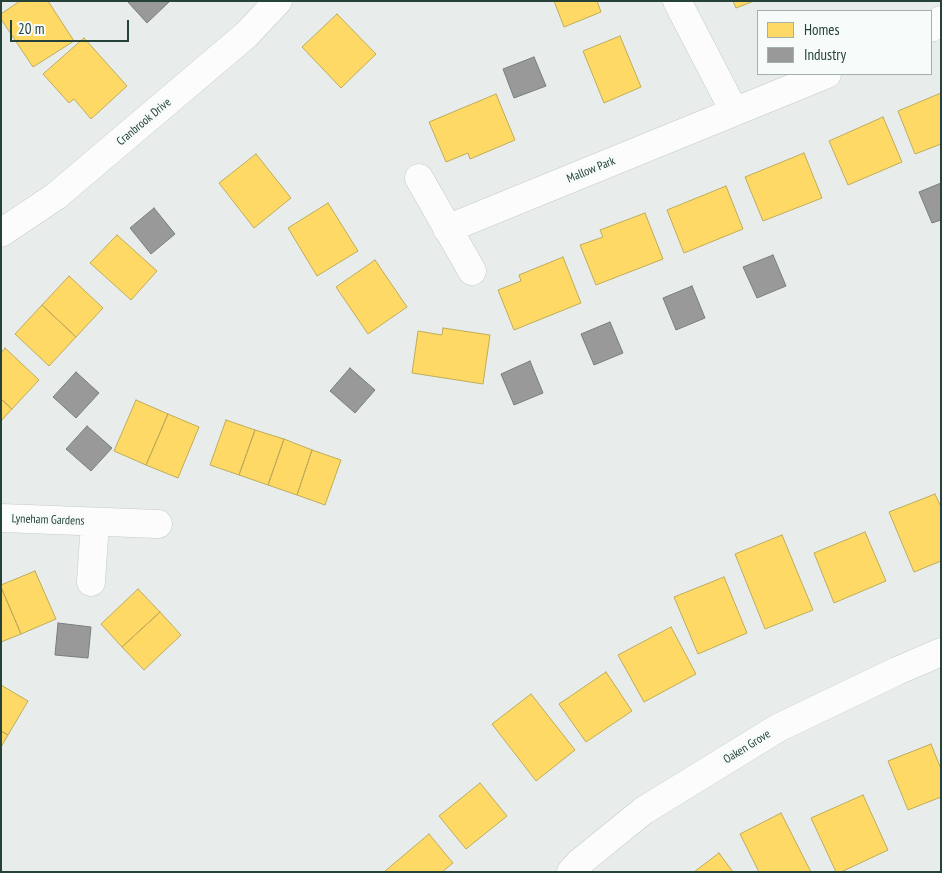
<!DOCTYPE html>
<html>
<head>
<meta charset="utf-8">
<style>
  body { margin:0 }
  #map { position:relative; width:942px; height:873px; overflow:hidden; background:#e8edeb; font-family:"PT Sans Narrow",sans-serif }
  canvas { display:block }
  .frame { position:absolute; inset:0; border:2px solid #24423a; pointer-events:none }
  .legend { position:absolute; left:757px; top:10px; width:175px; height:65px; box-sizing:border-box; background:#f7fbf9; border:1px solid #a3b1ad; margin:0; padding:6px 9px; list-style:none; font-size:15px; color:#24423a }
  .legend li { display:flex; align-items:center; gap:10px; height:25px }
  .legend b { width:25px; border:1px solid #a3b1ad }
  .scale { position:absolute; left:10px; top:20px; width:119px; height:22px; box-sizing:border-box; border:2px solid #24423a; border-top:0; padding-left:6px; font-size:15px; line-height:18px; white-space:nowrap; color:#24423a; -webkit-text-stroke:4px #f7fbf9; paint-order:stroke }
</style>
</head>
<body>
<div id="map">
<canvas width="942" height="873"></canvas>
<div class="frame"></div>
<ul class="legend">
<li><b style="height:14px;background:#ffd966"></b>Homes</li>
<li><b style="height:14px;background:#999"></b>Industry</li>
</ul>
<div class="scale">20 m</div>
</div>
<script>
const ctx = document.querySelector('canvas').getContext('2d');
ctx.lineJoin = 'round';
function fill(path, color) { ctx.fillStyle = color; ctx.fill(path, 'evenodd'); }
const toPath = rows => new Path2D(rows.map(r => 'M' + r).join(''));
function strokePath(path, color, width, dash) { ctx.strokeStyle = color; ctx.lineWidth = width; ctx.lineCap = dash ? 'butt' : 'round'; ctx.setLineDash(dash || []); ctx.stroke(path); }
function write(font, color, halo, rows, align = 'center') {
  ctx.font = font + ' "PT Sans Narrow",sans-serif'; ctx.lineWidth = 5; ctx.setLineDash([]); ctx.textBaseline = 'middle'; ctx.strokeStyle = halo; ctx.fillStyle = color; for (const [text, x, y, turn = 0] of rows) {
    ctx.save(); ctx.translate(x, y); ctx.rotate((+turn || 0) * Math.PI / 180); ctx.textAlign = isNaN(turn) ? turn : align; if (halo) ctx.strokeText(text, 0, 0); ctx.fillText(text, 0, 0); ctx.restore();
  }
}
const homes = toPath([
  [20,1,48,1,74,41,33,67,1,19,1,14,20,1],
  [554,1,597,1,601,12,564,27,554,1],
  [733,1,754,1,736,8,733,1],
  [337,14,376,54,341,88,302,47,337,14],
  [620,36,641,87,604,103,583,51,620,36],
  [84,38,127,86,91,119,74,99,69,103,43,74,84,38],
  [941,93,941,144,915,154,898,111,941,93],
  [496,94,515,140,470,159,468,153,446,162,429,122,496,94],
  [883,117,902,162,848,185,829,141,883,117],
  [804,153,822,198,763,221,745,177,804,153],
  [256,154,291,198,254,228,219,183,256,154],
  [726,186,743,229,684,253,667,210,726,186],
  [328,203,358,251,317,276,288,228,328,203],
  [645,213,663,259,596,285,580,245,603,237,600,230,645,213],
  [117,235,157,271,131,300,90,263,117,235],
  [563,257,581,303,514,330,498,290,521,281,519,275,563,257],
  [375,260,407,307,368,334,336,287,375,260],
  [69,276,103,308,76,337,42,305,69,276],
  [42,305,76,337,49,366,15,334,42,305],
  [443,328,490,335,483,384,412,373,418,331,442,335,443,328],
  [5,348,39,380,12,409,1,399,1,353,5,348],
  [1,399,12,409,1,421,1,399],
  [136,400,168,414,146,465,114,451,136,400],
  [168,414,199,427,178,478,146,465,168,414],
  [226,420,255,430,239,475,210,465,226,420],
  [255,430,284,439,268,485,239,475,255,430],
  [284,439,312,450,297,495,268,485,284,439],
  [312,450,341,460,325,505,297,495,312,450],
  [935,494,941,507,941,561,914,572,889,512,935,494],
  [865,532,886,581,834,603,814,553,865,532],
  [782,535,813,610,765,629,735,554,782,535],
  [35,571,56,619,21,634,1,587,1,585,35,571],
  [724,577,747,633,698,654,674,597,724,577],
  [1,587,21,634,1,642,1,587],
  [138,589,160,612,122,647,101,624,138,589],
  [160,612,181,635,144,670,122,647,160,612],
  [671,627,696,674,644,702,618,655,671,627],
  [606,672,632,711,586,742,559,704,606,672],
  [1,685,28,701,8,735,1,731,1,685],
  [531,694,575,750,536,781,492,724,531,694],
  [1,731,8,735,1,747,1,731],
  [931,744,941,769,941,797,908,810,888,761,931,744],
  [480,783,507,816,466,849,439,816,480,783],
  [863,795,888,850,841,872,836,872,811,818,863,795],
  [781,813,811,872,759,872,740,834,781,813],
  [429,834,453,863,442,872,386,872,385,871,429,834],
  [719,853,733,872,694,872,719,853]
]);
const industry = toPath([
  [127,1,170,1,147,23,127,1],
  [534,57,546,86,514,98,503,69,534,57],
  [941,183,941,220,932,223,919,192,941,183],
  [154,208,175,234,151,254,130,228,154,208],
  [773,255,786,286,757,298,743,267,773,255],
  [692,286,705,318,676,330,663,298,692,286],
  [610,322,623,353,594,365,581,334,610,322],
  [530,361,543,393,514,405,501,374,530,361],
  [350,368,375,390,355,413,330,391,350,368],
  [76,372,99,393,76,418,53,397,76,372],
  [87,426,112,448,91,471,66,449,87,426],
  [58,623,91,627,88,658,55,655,58,623]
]);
const minor = toPath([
  [677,1,734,111],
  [931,28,941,20],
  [419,178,472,271],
  [447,229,827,74],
  [1,233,56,196,246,35,278,1],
  [1,518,158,524],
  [91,582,95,522],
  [571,872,579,863,643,811,778,728,897,671,941,652]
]);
const streetNames = [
  ["Cranbrook Drive",144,122,-40],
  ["Mallow Park",591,170,-22],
  ["Lyneham Gardens",48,520,2],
  ["Oaken Grove",747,747,-32]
];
fill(homes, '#ffd966');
strokePath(homes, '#bdac59', 1);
fill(industry, '#999');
strokePath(industry, '#767f7c', 1);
strokePath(minor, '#c5cac8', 29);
strokePath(minor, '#fcfcfc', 28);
write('12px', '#24423a', '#f7fbf9', streetNames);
</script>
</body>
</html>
